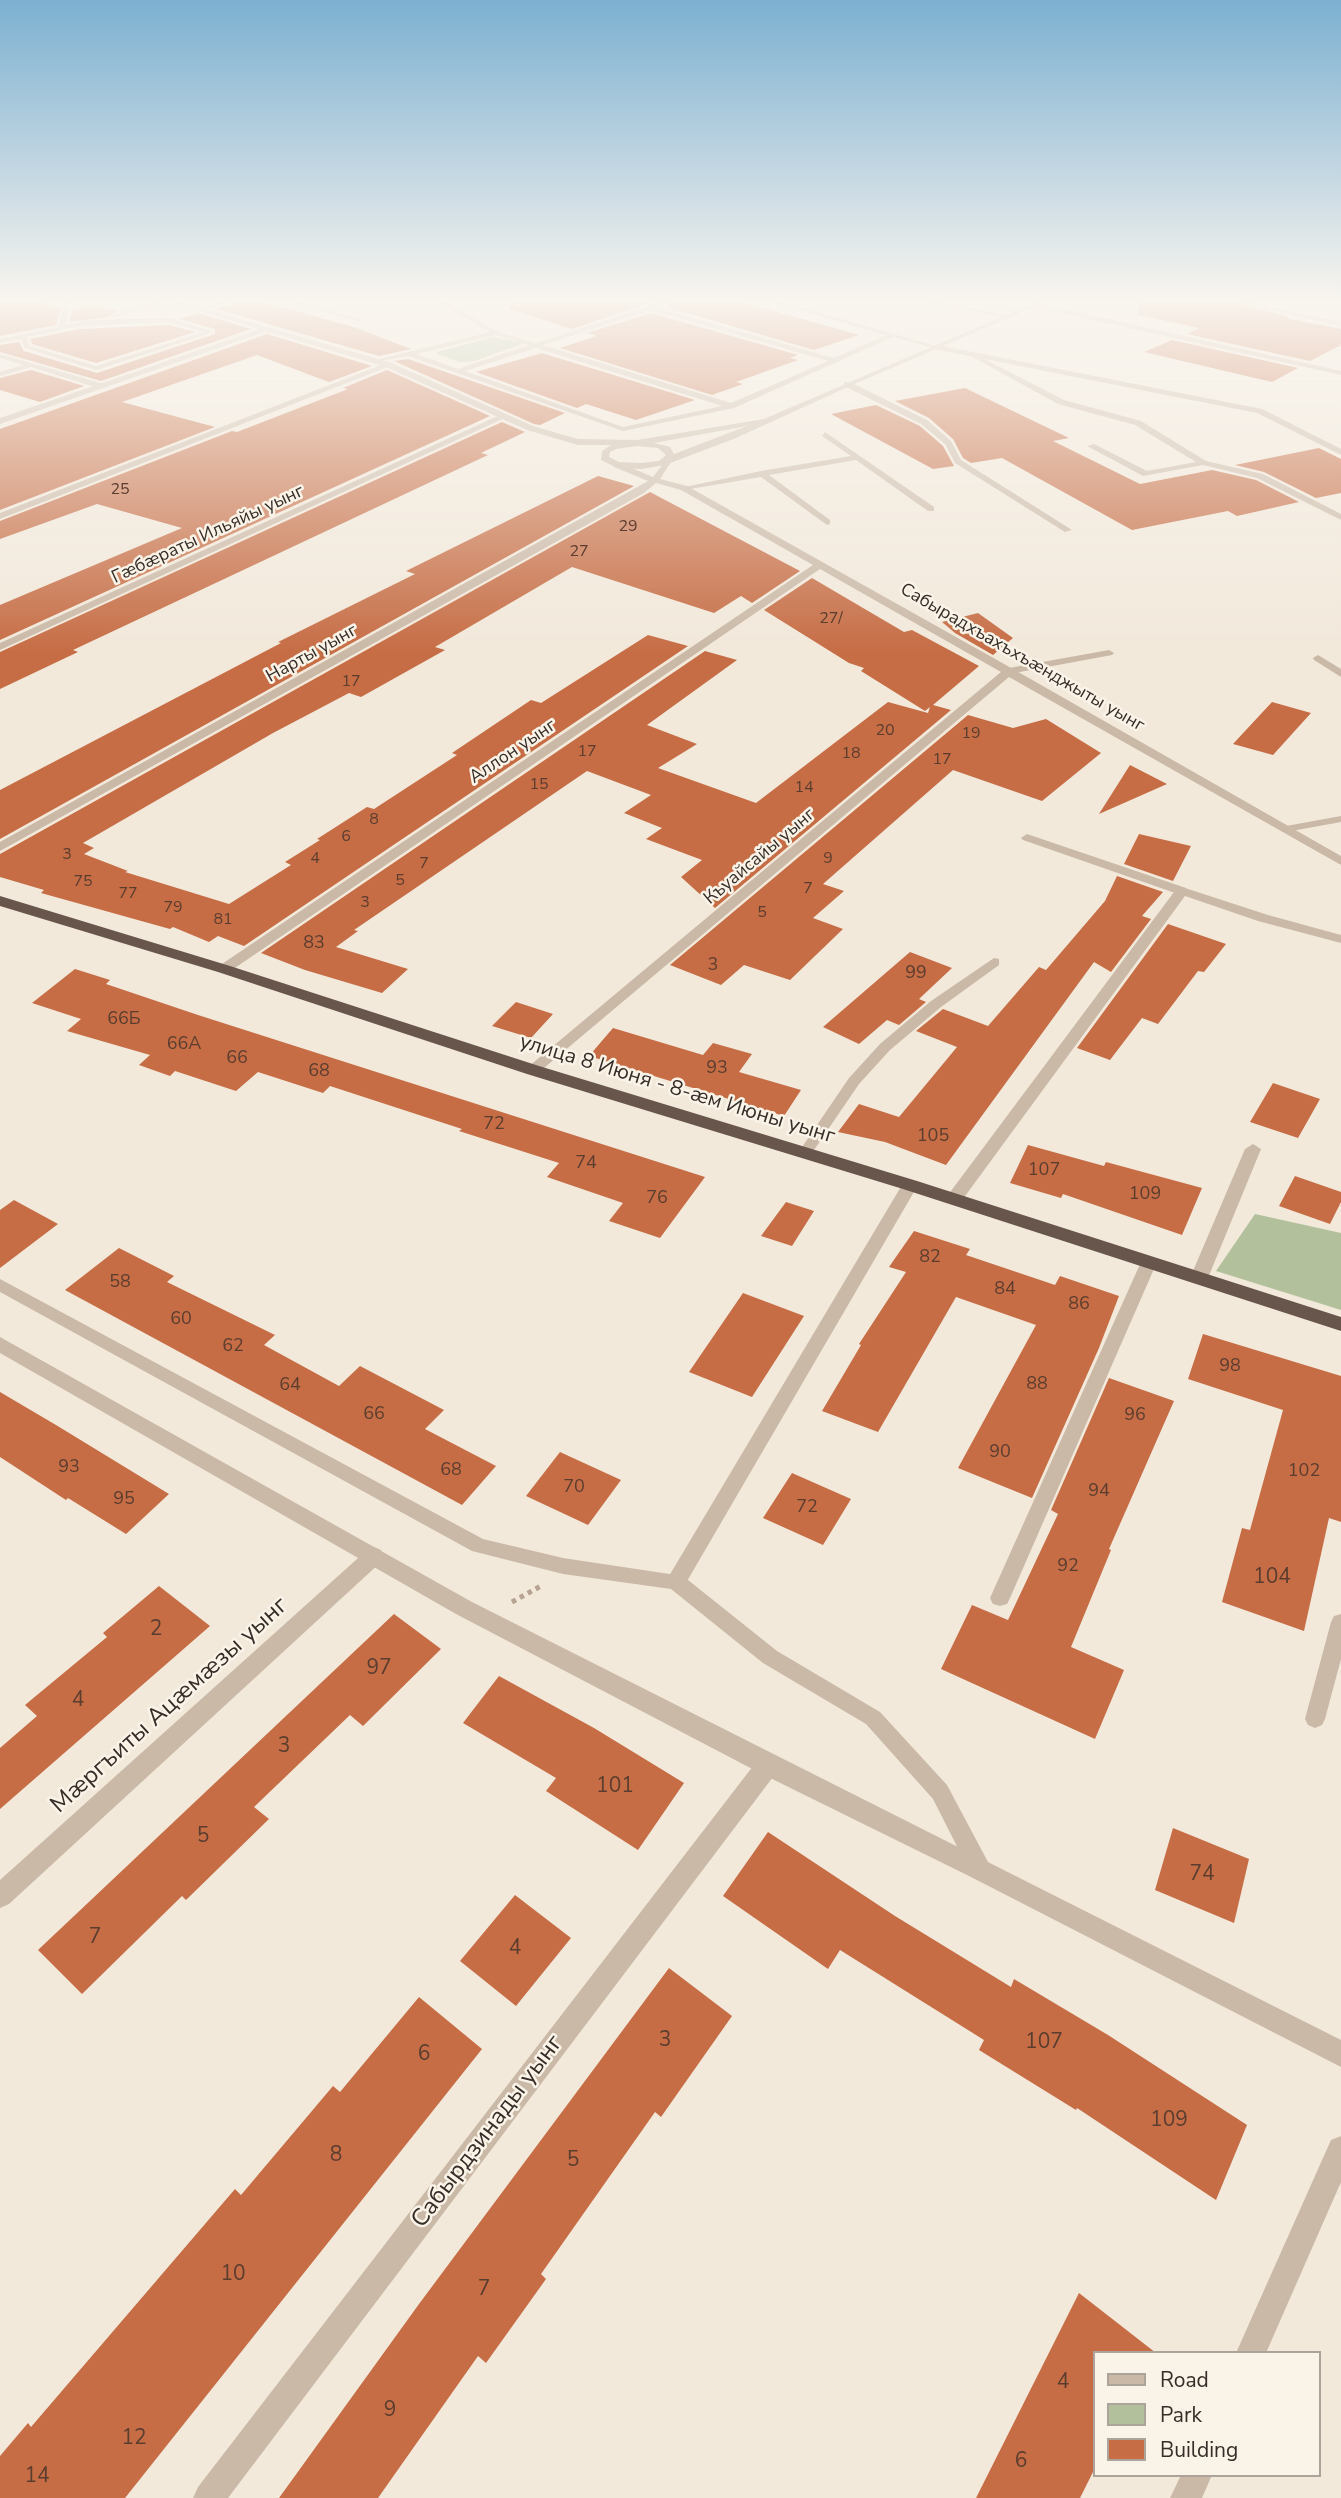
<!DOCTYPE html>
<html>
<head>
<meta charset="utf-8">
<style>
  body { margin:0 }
  #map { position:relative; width:1341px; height:2498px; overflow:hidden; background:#f2e9db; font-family:"Nunito Sans",sans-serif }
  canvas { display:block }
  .legend { position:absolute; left:1093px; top:2351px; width:228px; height:126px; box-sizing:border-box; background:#faf3e8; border:2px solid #aca49b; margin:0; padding:9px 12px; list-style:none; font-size:21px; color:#362d28 }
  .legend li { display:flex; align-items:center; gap:14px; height:35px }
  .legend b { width:35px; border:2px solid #aca49b }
</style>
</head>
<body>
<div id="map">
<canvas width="1341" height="2498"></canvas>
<ul class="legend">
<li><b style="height:9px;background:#cab9a7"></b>Road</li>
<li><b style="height:19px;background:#b2c19b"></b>Park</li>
<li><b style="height:19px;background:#c66d45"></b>Building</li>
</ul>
</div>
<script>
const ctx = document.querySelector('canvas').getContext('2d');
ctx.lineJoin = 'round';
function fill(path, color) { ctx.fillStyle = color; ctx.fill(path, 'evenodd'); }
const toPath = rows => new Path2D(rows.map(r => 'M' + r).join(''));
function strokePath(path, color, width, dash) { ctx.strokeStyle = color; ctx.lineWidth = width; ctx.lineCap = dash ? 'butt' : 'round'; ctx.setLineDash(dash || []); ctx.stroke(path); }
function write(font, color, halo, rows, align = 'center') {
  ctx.font = font + ' "Nunito Sans",sans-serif'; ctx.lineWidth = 5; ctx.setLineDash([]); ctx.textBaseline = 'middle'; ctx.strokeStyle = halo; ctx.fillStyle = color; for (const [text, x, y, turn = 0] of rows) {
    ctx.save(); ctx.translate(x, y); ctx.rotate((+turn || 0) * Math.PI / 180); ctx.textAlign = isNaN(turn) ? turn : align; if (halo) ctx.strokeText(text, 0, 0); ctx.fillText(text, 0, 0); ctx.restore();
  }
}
const green = toPath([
  [493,337,525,343,475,361,460,362,437,354,437,352],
  [1255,1214,1341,1233,1341,1310,1216,1271]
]);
const building = toPath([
  [0,302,40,302,61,308,56,325,0,336],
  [237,302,263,302,354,327,411,349,379,356,216,309],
  [510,302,652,302,572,329,509,309],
  [673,302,742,302,859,335,814,350,666,307],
  [1140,302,1233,302,1289,317,1286,318,1341,329,1341,345,1310,361,1187,334,1200,328,1138,315],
  [92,305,117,311,109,317,69,322,72,310],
  [198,313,251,329,101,381,0,352,0,345,19,342,24,351,97,373,215,334,215,329,180,319],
  [651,313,798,355,790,358,798,360,736,382,743,384,712,395,560,348,597,336,587,333],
  [169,325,195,332,96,363,32,344,30,339,80,329],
  [267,334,372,366,329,382,257,355,122,402,215,427,0,510,0,429],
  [1172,340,1298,368,1272,382,1144,352],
  [542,353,695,400,636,420,586,404,577,408,476,372],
  [408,359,565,413,540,425,534,424,394,361],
  [31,370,84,386,40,402,0,390,0,378],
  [387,370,490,416,0,640,0,605,182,528,97,504,0,539,0,521,232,431,237,432,348,389,343,388],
  [965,388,1069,438,1053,441,1140,484,1212,470,1256,480,1299,502,1237,516,1228,511,1132,530,1002,458,971,463,963,458,953,439,929,418,895,401],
  [876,405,920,426,943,446,954,466,933,469,831,414],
  [502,422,525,432,481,453,488,455,73,650,78,652,0,689,0,652],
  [1319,448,1341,459,1341,493,1316,498,1264,472,1235,465],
  [598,476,634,486,0,839,0,790,281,643,278,642,415,574,406,571],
  [650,492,800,571,752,603,741,596,714,613,572,567,435,647,445,650,361,697,349,693,273,733,83,843,94,848,84,854,128,871,125,872,229,904,291,865,285,862,320,840,317,839,367,807,374,809,457,755,452,753,531,700,541,703,648,635,688,646,244,946,218,936,209,942,173,927,170,929,41,893,44,890,0,877,0,854],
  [812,578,904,632,912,630,979,666,933,705,951,710,715,908,681,877,702,860,646,839,662,828,624,813,651,795,587,771,354,930,358,931,336,947,408,969,382,993,305,970,261,953,705,651,737,660,647,725,697,744,658,768,756,803,888,702,928,713,930,707,925,711,861,671,864,668,849,663,764,610],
  [978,613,1013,638,993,655,955,633,942,622],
  [1272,702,1311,713,1273,755,1233,744],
  [968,715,1013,728,1046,719,1101,753,1042,801,953,770,823,884,844,891,813,918,843,929,790,980,744,965,721,985,670,965],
  [1130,765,1167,784,1099,814],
  [1139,834,1191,846,1173,881,1124,864],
  [1117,876,1163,892,1142,916,1151,919,1111,972,1094,962,946,1165,885,1142,838,1132,859,1104,899,1117,957,1047,916,1031,943,1009,988,1026,1039,967,1046,970,1105,901],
  [1168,924,1226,944,1204,972,1198,971,1158,1024,1142,1018,1110,1060,1077,1048],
  [910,952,952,968,919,999,926,1002,899,1025,887,1020,859,1044,823,1027],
  [75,969,110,980,106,984,198,1015,705,1177,660,1238,609,1221,623,1203,547,1177,559,1163,459,1131,462,1129,330,1086,323,1093,258,1072,236,1091,175,1071,170,1076,139,1065,150,1055,67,1031,81,1019,32,1003],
  [516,1002,553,1014,531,1038,492,1026],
  [613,1028,703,1055,713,1043,752,1054,739,1072,801,1090,784,1116,589,1056],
  [1273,1083,1320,1099,1298,1138,1250,1122],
  [1028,1145,1104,1166,1106,1162,1202,1188,1182,1235,1063,1194,1061,1198,1010,1183],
  [1295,1176,1341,1192,1341,1202,1330,1224,1279,1206],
  [14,1200,58,1224,0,1268,0,1210],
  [786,1202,814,1211,792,1246,761,1236],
  [914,1231,970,1249,966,1255,1055,1285,1060,1276,1119,1296,1099,1348,1032,1498,958,1468,1036,1325,956,1297,878,1432,822,1411,861,1345,859,1344,906,1272,889,1267],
  [119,1248,174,1276,167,1282,275,1335,264,1345,339,1386,360,1366,444,1410,425,1429,496,1466,462,1505,65,1290],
  [743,1293,804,1316,752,1397,689,1372],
  [1203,1334,1341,1376,1341,1522,1329,1518,1304,1631,1222,1602,1242,1528,1250,1530,1283,1410,1188,1379],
  [1109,1378,1174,1401,1109,1549,1111,1550,1071,1647,1124,1670,1095,1739,941,1669,972,1605,1008,1620,1058,1514,1051,1510],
  [0,1392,56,1425,169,1494,126,1534,68,1498,66,1500,0,1457],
  [560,1452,621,1480,588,1525,526,1496],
  [792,1473,851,1499,823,1545,763,1518],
  [159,1586,210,1626,0,1809,0,1748,37,1716,25,1705,107,1637,103,1633],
  [394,1614,441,1649,363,1726,350,1715,254,1807,269,1819,186,1900,182,1896,82,1994,38,1950],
  [499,1676,594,1728,684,1783,638,1850,546,1791,556,1778,463,1723],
  [1173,1828,1249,1859,1234,1923,1155,1890],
  [768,1832,895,1916,1011,1987,1014,1979,1108,2035,1247,2125,1216,2200,1077,2108,1076,2110,979,2050,984,2040,840,1950,828,1969,723,1896],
  [515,1895,571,1938,516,2006,460,1961],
  [669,1968,732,2016,661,2117,655,2112,541,2274,546,2279,486,2363,478,2356,378,2498,279,2498,419,2304],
  [419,1997,482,2049,125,2498,0,2498,0,2456,28,2423,31,2427,235,2189,241,2195,333,2086,340,2092],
  [1079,2293,1156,2353,1094,2353,1094,2470,1080,2498,976,2498]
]);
const path = toPath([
  [512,1602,541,1586]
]);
const service = toPath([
  [65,302,71,302,65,325,89,320,169,318,214,332,96,370,25,348,21,339,0,343,0,339,58,327,65,302],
  [169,322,204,332,96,366,30,346,27,337,80,326,169,322],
  [154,302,165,302,116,317,111,316,154,302],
  [219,302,230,302,201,312,198,310,219,302],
  [291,302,302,302,363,320,360,322,291,302],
  [438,302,446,302,498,332,536,343,661,302,671,302,658,308,834,358,886,335,771,302,782,302,940,347,937,349,893,337,734,408,623,431,408,356,375,362,375,360,490,332,438,302],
  [651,310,828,361,731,403,543,345,651,310],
  [496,335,529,345,458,369,416,354,496,335],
  [536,348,722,406,623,427,465,371,536,348],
  [921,302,937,302,1013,316,1010,318,921,302],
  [1235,302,1248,302,1341,322,1341,326,1235,302],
  [967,352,971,352,1064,400,1141,421,1206,461,1263,474,1341,514,1341,520,1257,478,1203,465,1143,476,1087,446,1094,444,1147,471,1196,462,1135,425,1058,404,967,354,967,352],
  [0,354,104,384,105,386,98,388,31,367,0,376,0,372,23,365,0,358,0,354],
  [844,382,850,382,927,420,951,441,961,460,1072,530,1065,532,955,463,945,444,921,424,844,386,844,382],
  [825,432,934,507,934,511,928,511,856,460,769,475,830,520,830,524,827,525,761,477,684,490,680,488,761,471,851,456,822,436,825,432],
  [1109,650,1114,653,1112,655,1009,674,1004,671,1009,668,1109,650],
  [1318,655,1341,669,1341,677,1314,660,1313,658,1318,655],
  [1341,816,1341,822,1286,832,1280,829,1286,826,1341,816],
  [1027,834,1186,888,1188,891,1182,895,1178,894,1023,840,1021,838,1027,834],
  [994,958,999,959,999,965,941,1007,890,1050,859,1084,810,1156,800,1156,798,1153,849,1078,880,1044,931,1001,994,958],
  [1149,1256,1157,1262,1010,1598,1007,1604,1000,1606,993,1604,990,1598,1141,1262,1149,1256],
  [0,1279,483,1539,563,1558,683,1576,777,1651,880,1712,947,1785,988,1862,991,1869,988,1876,980,1880,972,1876,933,1799,866,1724,763,1663,671,1589,563,1574,472,1551,0,1292,0,1279],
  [1341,1614,1341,1659,1325,1719,1322,1725,1315,1728,1308,1725,1305,1719,1331,1622,1334,1616,1341,1614]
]);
const minor = toPath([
  [1037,303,1341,371,1341,375,1034,307,1037,303],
  [266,327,273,329,0,424,0,418,266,327],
  [937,345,1262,409,1341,449,1341,455,1257,413,934,349,937,345],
  [386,363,393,365,0,519,0,513,386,363],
  [502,414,509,416,0,650,0,643,502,414],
  [669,456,673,459,660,479,687,486,1013,669,1341,856,1341,865,1009,677,538,1073,528,1073,525,1070,528,1067,1001,672,820,569,229,972,219,972,217,969,219,966,813,565,681,490,656,483,644,493,0,851,0,842,648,481,614,467,614,463,620,463,653,477,669,456],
  [1182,887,1268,915,1341,935,1341,943,1258,921,1185,896,960,1203,948,1203,946,1199,948,1195,1177,888,1182,887],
  [1253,1144,1261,1149,1208,1278,1205,1282,1193,1282,1190,1278,1245,1149,1253,1144],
  [910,1179,918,1185,683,1588,676,1591,669,1588,665,1582,669,1576,902,1185,910,1179],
  [374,1547,381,1550,384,1556,381,1562,9,1904,0,1908,0,1880,367,1550,374,1547],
  [768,1754,776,1757,780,1765,776,1773,228,2498,193,2498,198,2487,760,1757,768,1754],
  [1341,2136,1341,2182,1266,2353,1236,2353,1331,2140,1341,2136],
  [1181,2475,1212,2475,1202,2498,1170,2498,1181,2475]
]);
const tertiary = toPath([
  [169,302,181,302,392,363,533,426,578,439,637,440,764,419,1036,302,1046,302,850,386,736,438,665,465,641,469,617,468,601,460,602,451,611,445,578,445,527,430,386,367,169,302],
  [747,426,674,454,670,447,654,443,747,426],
  [637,446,658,448,666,455,659,461,641,463,619,462,609,457,610,452,616,449,637,446],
  [0,1337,472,1602,1341,2040,1341,2067,971,1877,760,1773,456,1614,0,1353,0,1337]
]);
const trunk = toPath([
  [0,896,230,966,539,1066,917,1181,1341,1317,1341,1331,903,1189,527,1074,218,972,0,906,0,896]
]);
const farNumbernames = [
  ["25",120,490],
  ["29",628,527],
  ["27",579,552],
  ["27/",831,619],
  ["17",351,682],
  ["20",885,731],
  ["19",971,734],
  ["17",587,752],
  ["18",851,754],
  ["17",942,760],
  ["15",539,785],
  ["14",804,788],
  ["8",374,820],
  ["6",346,837],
  ["3",67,855],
  ["4",315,859],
  ["9",828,859],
  ["7",424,864],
  ["5",400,881],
  ["75",83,882],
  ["7",808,889],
  ["77",128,894],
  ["3",365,903],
  ["79",173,908],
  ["5",762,913],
  ["81",223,920]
];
const farStreetnames = [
  ["Гæбæраты Ильяйы уынг",208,535,-25],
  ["Нарты уынг",312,654,-29],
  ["Сабырадхъахъхъæнджыты уынг",1022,658,30],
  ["Аллон уынг",513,752,-34],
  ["Къуайсайы уынг",760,857,-40]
];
const numberNames = [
  ["83",314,944],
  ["3",713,966],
  ["99",916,974],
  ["66Б",124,1020],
  ["66А",184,1045],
  ["66",237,1059],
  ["93",717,1069],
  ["68",319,1072],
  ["72",494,1125],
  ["105",933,1137],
  ["74",586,1164],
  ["107",1044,1171],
  ["109",1145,1195],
  ["76",657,1199],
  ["82",930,1258],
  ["58",120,1283],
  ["84",1005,1290],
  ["86",1079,1305],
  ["60",181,1320],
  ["62",233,1347],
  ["98",1230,1367],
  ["88",1037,1385],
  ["64",290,1386],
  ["66",374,1415],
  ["96",1135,1416],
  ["90",1000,1453],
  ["93",69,1468],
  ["68",451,1471],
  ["102",1304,1472],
  ["70",574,1488],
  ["94",1099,1492],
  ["95",124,1500],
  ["72",807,1508],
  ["92",1068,1567]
];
const streetNames = [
  ["улица 8 Июня - 8-ӕм Июны уынг",677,1090,17]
];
const nearNumbernames = [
  ["104",1272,1578],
  ["2",156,1630],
  ["97",379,1669],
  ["4",78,1701],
  ["3",284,1747],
  ["101",615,1787],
  ["5",203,1837],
  ["74",1202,1875],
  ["7",95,1938],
  ["4",515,1949],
  ["3",665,2041],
  ["107",1044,2043],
  ["6",424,2055],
  ["109",1169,2121],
  ["8",336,2156],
  ["5",573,2161],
  ["10",233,2275],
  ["7",484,2290],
  ["4",1063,2383],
  ["9",390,2411],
  ["12",134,2439],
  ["6",1021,2462],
  ["14",37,2477]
];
const nearStreetnames = [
  ["Мӕргъиты Ацӕмӕзы уынг",170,1706,-42],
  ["Сабырдзинады уынг",488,2132,-53]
];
fill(green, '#b2c19b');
fill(building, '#c66d45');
strokePath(path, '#b6a391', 5, [4.5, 4.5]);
fill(service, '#cab9a7');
fill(minor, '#cab9a7');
fill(tertiary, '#cab9a7');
fill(trunk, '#68564c');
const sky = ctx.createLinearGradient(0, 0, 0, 652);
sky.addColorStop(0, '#7cb0d1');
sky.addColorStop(0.46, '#f9f5ef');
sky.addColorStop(1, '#f9f5ef00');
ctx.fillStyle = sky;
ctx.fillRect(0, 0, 1341, 652);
write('16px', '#5a3d2f', null, farNumbernames);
write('18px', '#362d28', '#faf3e8', farStreetnames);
write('18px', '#5a3d2f', null, numberNames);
write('21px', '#362d28', '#faf3e8', streetNames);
write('21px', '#5a3d2f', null, nearNumbernames);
write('24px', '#362d28', '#faf3e8', nearStreetnames);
</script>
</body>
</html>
